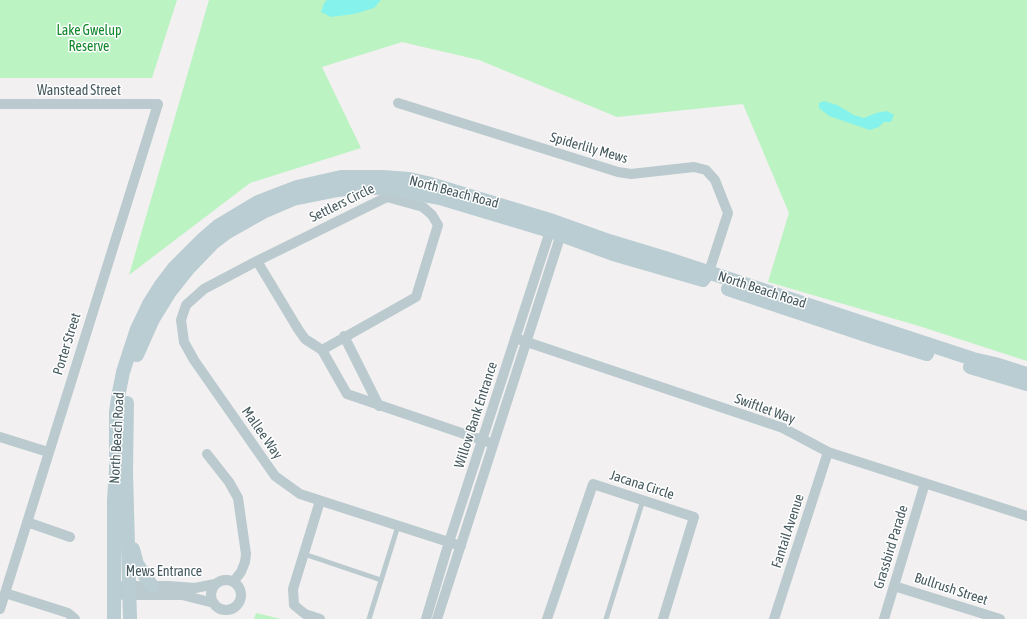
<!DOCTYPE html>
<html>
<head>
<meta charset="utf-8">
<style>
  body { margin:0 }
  canvas { display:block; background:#f2f0f0 }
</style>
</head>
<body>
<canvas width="1027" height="619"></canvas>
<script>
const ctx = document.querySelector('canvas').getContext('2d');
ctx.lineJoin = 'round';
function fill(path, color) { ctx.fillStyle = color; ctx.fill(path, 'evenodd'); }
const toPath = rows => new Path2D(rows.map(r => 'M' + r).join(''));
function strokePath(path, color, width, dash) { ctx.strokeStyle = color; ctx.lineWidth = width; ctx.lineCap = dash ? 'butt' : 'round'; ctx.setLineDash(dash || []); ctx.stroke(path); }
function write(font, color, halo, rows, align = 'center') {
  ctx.font = font + ' "Asap Condensed",sans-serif'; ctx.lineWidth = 3; ctx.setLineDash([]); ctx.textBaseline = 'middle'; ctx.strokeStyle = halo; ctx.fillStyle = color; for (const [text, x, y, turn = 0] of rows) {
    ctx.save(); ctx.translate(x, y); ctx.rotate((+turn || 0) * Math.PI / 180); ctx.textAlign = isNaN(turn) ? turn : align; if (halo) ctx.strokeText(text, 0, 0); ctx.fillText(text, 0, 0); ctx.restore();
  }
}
const green = toPath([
  [0,0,177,0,152,78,0,78],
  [209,0,1027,0,1027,361,919,326,768,282,789,213,743,104,617,117,479,60,402,42,322,67,361,148,250,183,129,275],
  [256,613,281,619,254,619]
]);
const water = toPath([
  [327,0,381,0,374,8,354,14,331,17,321,12,324,3],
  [824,101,837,105,854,115,864,118,876,113,887,111,894,115,891,122,884,122,879,127,870,130,829,116,819,108,819,103]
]);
const service = toPath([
  [304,554,381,580],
  [369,619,398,526],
  [606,619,643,500]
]);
const minor = toPath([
  [398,103,618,172,631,174,694,167,706,170,715,180,728,213,707,278],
  [0,104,158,104,0,609],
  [387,197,423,207,432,215,438,225,416,297,322,350,305,339,298,329,257,261,387,197],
  [257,261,204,289,186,305,181,320,184,342,194,360,275,476,300,494,461,546],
  [344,336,379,406],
  [515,338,783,428,828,452,1027,516],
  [322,350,347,394,488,442],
  [0,437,48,452],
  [207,454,229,482,238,498,246,554,245,562,241,572,234,581],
  [27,522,70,537],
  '211 595a15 15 0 1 1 30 0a15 15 0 1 1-30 0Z',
  [123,586,169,586,195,588,215,584],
  [894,586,1000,619],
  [5,593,68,613,75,619],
  [123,595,182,595,214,603],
  [320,619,305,614,294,605,293,589,320,501],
  [426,619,449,542,552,225],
  [437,619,563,228],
  [547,619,593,484,694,517,663,619],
  [774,619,828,452],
  [884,619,925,483]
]);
const secondary = toPath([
  [728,289,878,339,927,354],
  [137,355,153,319,169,293,188,269,213,243,226,233,265,211,293,199,338,190,354,188,386,188,440,198,550,231,613,254,703,280],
  [970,367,1027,384],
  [127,403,126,472,130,619],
  [133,549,137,564,152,586],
  [114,619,114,500,116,470,116,412,119,392,123,372,137,329,149,304,161,285,174,268,203,239,218,226,258,202,297,187,341,177,383,177,409,179,427,183,553,221,609,241,665,258,973,359,995,364,1027,374]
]);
const parkNames = [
  ["Lake Gwelup",89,31],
  ["Reserve",89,47]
];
const streetNames = [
  ["Wanstead Street",79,91],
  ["Spiderlily Mews",589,148,16],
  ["North Beach Road",454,192,15],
  ["Settlers Circle",342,203,-26],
  ["North Beach Road",762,290,18],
  ["Porter Street",67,344,-73],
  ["Swiftlet Way",765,409,20],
  ["Willow Bank Entrance",476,415,-72],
  ["Mallee Way",262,433,55],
  ["North Beach Road",117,438,-87],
  ["Jacana Circle",642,485,18],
  ["Fantail Avenue",788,531,-72],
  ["Grassbird Parade",891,547,-73],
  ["Mews Entrance",164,572],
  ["Bullrush Street",951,589,18]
];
fill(green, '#bbf3c2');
fill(water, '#85f3ec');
strokePath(service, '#bacace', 5);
strokePath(minor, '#bacace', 10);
strokePath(secondary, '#bacdd3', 14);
write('14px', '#10872b', '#fff', parkNames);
write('14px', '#465a5f', '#fff', streetNames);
</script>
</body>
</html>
